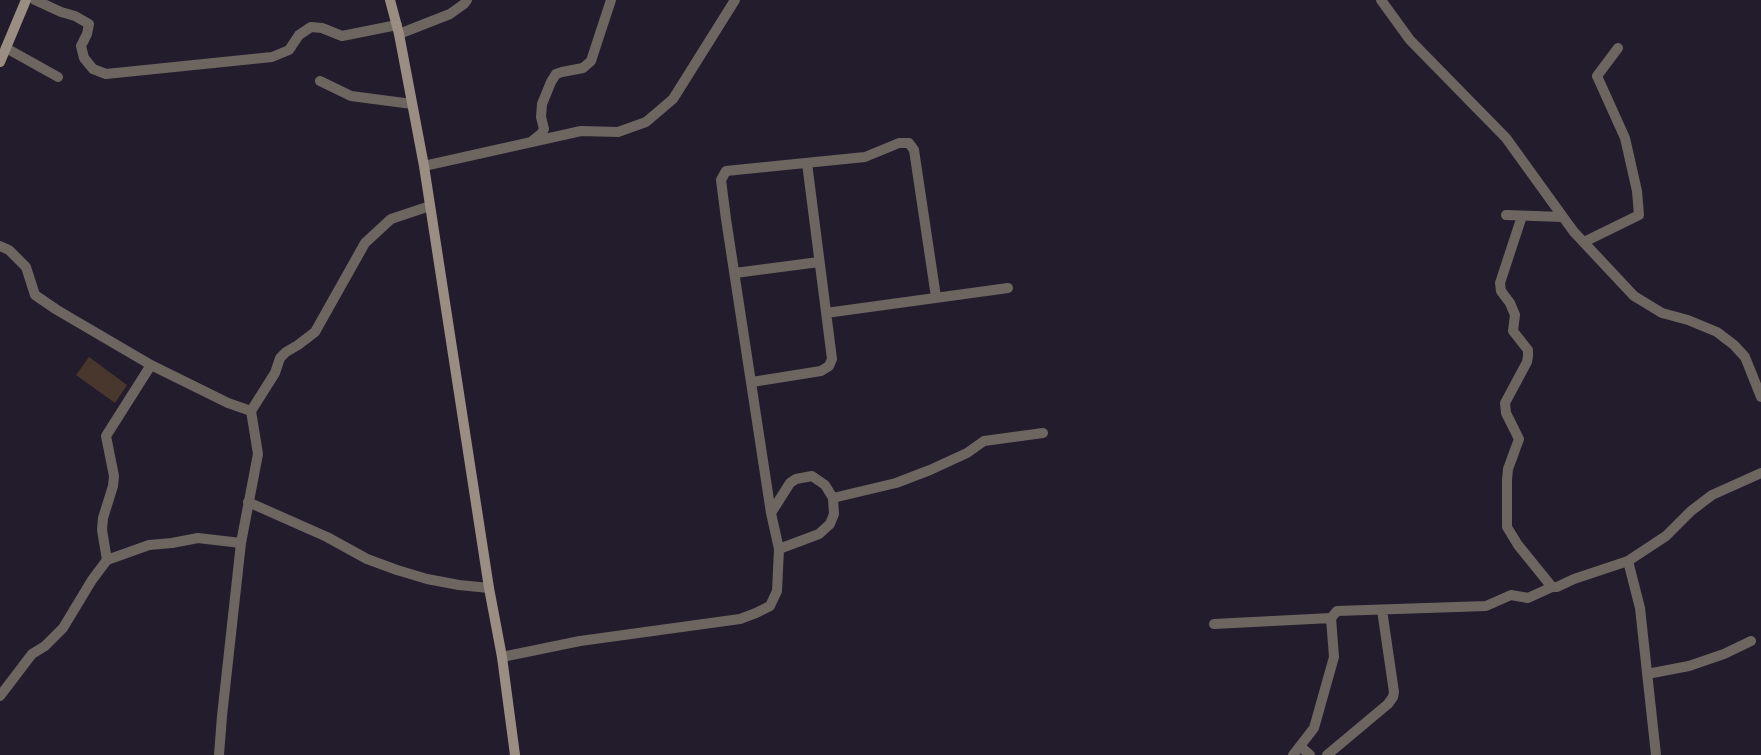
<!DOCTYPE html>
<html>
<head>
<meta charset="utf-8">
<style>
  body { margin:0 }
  canvas { display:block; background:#221c2d }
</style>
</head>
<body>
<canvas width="1761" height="755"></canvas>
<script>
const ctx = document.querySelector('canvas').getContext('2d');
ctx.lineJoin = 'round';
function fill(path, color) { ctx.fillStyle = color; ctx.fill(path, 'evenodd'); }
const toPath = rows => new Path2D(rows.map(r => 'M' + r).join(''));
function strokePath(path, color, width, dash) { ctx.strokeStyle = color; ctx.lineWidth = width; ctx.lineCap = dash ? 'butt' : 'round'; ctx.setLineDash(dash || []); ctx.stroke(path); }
const building = toPath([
  [89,357,127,385,115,403,76,375]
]);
const street = toPath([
  [35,0,61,12,75,16,89,24,87,34,81,46,84,58,93,69,106,74,272,57,289,50,299,35,311,27,322,28,342,36,397,25],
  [1381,0,1410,40,1506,138,1563,217],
  [399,34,450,14,464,4,467,0],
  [6,48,58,77],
  [320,81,351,96,412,104],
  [531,142,541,134,544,129,541,117,542,104,551,82,556,74,562,72,583,68,591,61,611,0],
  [424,166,581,131,618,132,646,122,673,99,735,0],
  [1506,215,1563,217,1574,232,1634,296,1662,313,1688,320,1717,332,1734,345,1745,357,1761,397],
  [1522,216,1500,283,1501,291,1510,303,1515,315,1513,331,1528,350,1528,356,1527,362,1505,403,1506,413,1519,439,1508,469,1507,480,1507,527,1518,545,1552,587,1557,587,1574,579,1628,561,1666,536,1691,511,1712,495,1761,473],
  [1584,242,1639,215,1637,191,1625,138,1597,76,1618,48],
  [0,246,9,250,26,267,35,295,57,310,151,365,228,403,251,411],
  [735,273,819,262],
  [826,313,1008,288],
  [752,382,821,371,829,366,832,359,807,163],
  [833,498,896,483,930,470,967,453,984,441,1043,433],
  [248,502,327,537,367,559,397,570,427,579,459,585,489,588],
  [771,513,790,483,796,479,812,476,825,485,833,498,834,514,830,524,819,534,779,549],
  [107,560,102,530,103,518,113,486,114,476,106,436,151,365],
  [1628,561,1640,608,1656,755],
  [1214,624,1331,618],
  [502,657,580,641,740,619,756,613,770,606,777,591,779,549,771,513,726,219,721,180,726,171,865,157,899,143,909,143,914,150,936,297],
  [1647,674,1689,666,1724,654,1751,641],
  [0,696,32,654,45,646,63,628,92,580,107,560,149,545,172,543,198,538,241,543],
  [1301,747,1310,755],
  [219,755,222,716,241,543,258,454,251,411,275,373,280,358,286,352,298,345,315,332,365,243,391,219,430,206],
  [1293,755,1314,728,1334,657,1331,618,1337,611,1486,606,1511,595,1528,598,1552,587],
  [1327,755,1388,704,1393,697,1394,692,1382,610]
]);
const secondary = toPath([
  [390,0,399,34,424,166,489,588,502,657,515,755],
  [0,62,26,0]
]);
fill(building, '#49362c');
strokePath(street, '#6d655f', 10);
strokePath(secondary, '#9a8d82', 10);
</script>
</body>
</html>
